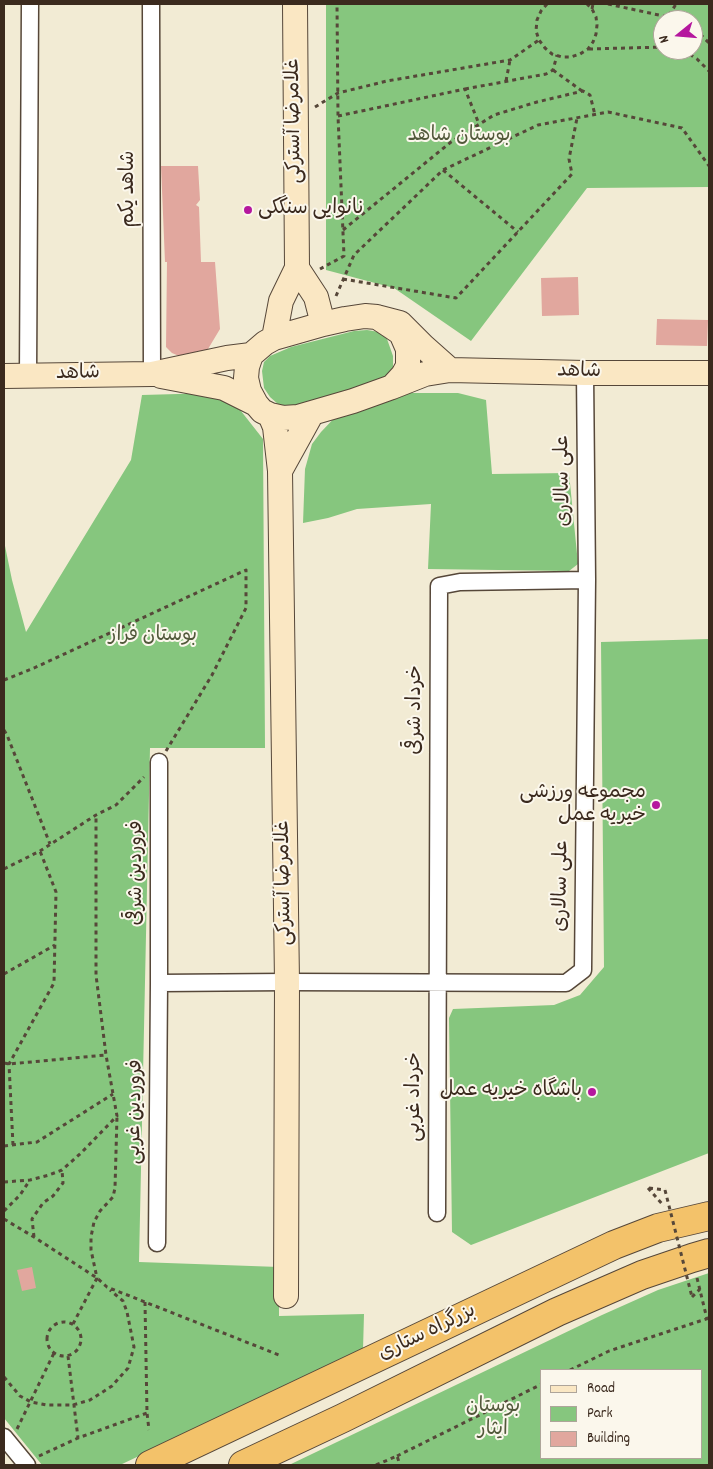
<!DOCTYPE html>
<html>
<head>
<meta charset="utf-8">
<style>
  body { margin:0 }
  #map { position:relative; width:713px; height:1469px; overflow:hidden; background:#f2ebd4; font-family:Dekko,sans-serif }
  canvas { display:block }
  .frame { position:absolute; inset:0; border:5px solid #3b2a1e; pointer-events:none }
  .legend { position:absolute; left:540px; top:1369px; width:162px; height:90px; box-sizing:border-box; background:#fbf7ec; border:1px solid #aea59a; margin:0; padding:6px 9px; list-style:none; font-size:15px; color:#3b2a1e }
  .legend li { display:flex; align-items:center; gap:10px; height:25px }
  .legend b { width:25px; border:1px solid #aea59a }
  .north { position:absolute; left:653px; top:10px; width:50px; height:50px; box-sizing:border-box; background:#fbf7ec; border:1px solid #aea59a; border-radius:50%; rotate:253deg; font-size:14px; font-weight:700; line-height:20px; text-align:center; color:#3b2a1e }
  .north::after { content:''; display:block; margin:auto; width:18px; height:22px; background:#b5179e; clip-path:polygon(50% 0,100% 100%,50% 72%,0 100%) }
</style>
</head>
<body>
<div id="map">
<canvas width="713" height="1469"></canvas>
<div class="frame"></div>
<ul class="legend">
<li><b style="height:6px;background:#fae7c3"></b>Road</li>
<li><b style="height:14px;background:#86c67e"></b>Park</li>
<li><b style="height:14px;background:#e1a79e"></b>Building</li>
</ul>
<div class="north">N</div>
</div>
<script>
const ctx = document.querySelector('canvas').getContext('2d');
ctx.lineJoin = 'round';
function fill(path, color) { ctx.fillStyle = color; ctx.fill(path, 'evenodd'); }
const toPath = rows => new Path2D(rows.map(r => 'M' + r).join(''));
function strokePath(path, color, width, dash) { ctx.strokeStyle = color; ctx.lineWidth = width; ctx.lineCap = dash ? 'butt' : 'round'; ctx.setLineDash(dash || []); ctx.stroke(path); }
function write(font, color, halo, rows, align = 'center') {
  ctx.font = font + ' Dekko,"Playpen Sans Arabic",sans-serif'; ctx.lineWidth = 4; ctx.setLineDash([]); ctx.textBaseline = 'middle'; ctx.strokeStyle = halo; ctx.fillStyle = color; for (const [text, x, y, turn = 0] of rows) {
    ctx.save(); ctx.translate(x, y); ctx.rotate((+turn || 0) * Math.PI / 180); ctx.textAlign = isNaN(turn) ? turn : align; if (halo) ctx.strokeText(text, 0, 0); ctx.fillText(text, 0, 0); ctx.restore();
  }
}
const green = toPath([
  [326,4,709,4,709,187,587,188,471,341,394,288,326,270],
  [663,20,693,20,693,50,663,50],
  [367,330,379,332,387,339,393,356,393,371,383,381,293,407,279,405,270,397,264,388,262,371,264,362,270,356,291,347,354,331],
  [214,393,241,411,263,439,265,748,150,748,139,1262,279,1267,279,1316,364,1314,363,1350,120,1465,42,1465,4,1418,4,541,12,580,26,632,131,460,142,395],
  [399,393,458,393,486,400,492,474,569,473,578,564,569,571,428,569,431,504,357,509,328,518,303,523,305,469,312,444,321,432,342,410],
  [709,639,709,1153,471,1245,452,1232,449,1018,453,1009,554,1005,580,995,604,967,601,642],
  [709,1273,709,1465,289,1465,602,1315,658,1290],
  [702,1370,702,1458,542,1458,542,1370]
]);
const building = toPath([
  [161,166,198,166,200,200,196,205,199,207,201,262,215,262,220,329,202,359,180,360,179,356,172,353,166,347,167,262,165,262],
  [578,277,579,315,542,316,541,278],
  [657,319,708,320,707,346,656,345],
  [32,1267,36,1288,22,1291,17,1270]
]);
const path = toPath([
  [547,4,541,11,537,20,536,31,539,40,545,48,552,54,562,57,571,57,580,54,588,49,593,42,596,34,597,25,596,17,592,9,587,4],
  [608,4,668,17],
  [592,9,593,4],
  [673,20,668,17,676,4],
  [693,31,699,33,709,43],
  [589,49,663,47],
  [683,50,697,59,709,71],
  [553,70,582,91],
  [506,81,510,60],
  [465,89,546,74,553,70,557,55],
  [315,107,338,93,387,81,510,60,539,40],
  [338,116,465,89,479,124],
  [443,170,518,232],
  [343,230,451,142,494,115,537,102,583,91,590,95,595,115],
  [320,269,344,256,338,116,337,4],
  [343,279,456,298,572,174,569,159,577,118],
  [336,296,354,255,443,170,538,125,608,112,682,128,709,166],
  [4,680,34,668,246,570,246,608,212,675,166,751],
  [4,730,7,735,50,844],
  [4,869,40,851,96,815,116,805,144,777],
  [4,974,55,945],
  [4,1063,9,1064,106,1055],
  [13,1145,9,1064,54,983,56,892,40,851],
  [4,1146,37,1142,113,1094],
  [4,1182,30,1180,49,1175,62,1170,81,1153,117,1116,106,1055,96,975,96,816],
  [648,1188,664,1206],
  [649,1188,665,1190],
  [4,1211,20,1195,30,1180],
  [4,1219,34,1237,97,1278,107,1287,279,1355],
  [34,1237,32,1219,43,1203,53,1196,63,1183,62,1170],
  [697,1278,707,1319],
  [692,1297,700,1289],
  [145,1302,147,1413,149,1430],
  '47 1339a17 17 0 1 1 34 0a17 17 0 1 1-34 0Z',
  [73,1324,97,1278,91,1250,91,1237,94,1222,100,1211,113,1197,115,1188,117,1116],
  [68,1356,78,1438],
  [570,1370,609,1351,709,1318],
  [4,1377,20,1396,31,1402,47,1405,73,1405,90,1400,112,1386,128,1368,134,1347,127,1312,123,1301,110,1290],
  [17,1429,54,1353],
  [39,1456,78,1438,147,1413],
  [397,1456,542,1384],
  [376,1465,397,1456,400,1465]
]);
const street = toPath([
  [151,4,152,374],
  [28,376,30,4],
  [159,983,287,982,566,983,583,970,587,580,585,373],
  [437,1213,439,586,460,582,587,580],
  [157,1243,159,983,159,762],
  [4,1437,27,1465]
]);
const secondary = toPath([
  [297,268,316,297,323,324],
  [377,317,401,333,408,349,408,366,403,375,392,387,353,401,298,417,283,418,270,415,262,411,256,404,249,391,246,378,247,367,251,355,265,343,274,338,323,324,345,319,365,316,377,317,400,323,423,346,450,370],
  [274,338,281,301,297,268,295,4],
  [4,376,152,374,227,358,251,355],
  [161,376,224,388,256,404],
  [392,387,425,374,450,370,585,373,709,373],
  [270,415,275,427,280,471,287,982,286,1296],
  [280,471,312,413]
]);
const highway = toPath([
  [150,1465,614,1245,658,1228,709,1216],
  [243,1465,343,1418,557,1312,642,1275,692,1258,709,1253]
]);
const pathBridge = toPath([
  [665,1190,692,1297]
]);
const markers = [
  [248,210,5,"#b5179e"],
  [656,805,5,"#b5179e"],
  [592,1092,5,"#b5179e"]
];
const streetNames = [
  ["غلامرضا آسترکی",296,121,-91],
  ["شاهد یکم",130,189,-90],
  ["شاهد",579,373,1],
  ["شاهد",78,375,-1],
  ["علی سالاری",565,481,-91],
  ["خرداد شرقی",417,710,-90],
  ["فروردین شرقی",138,873,-90],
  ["غلامرضا آسترکی",286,883,-91],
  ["علی سالاری",563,886,-89],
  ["خرداد غربی",416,1097,-90],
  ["فروردین غربی",137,1112,-89],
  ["بزرگراه ستاری",428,1334,-26]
];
const parkNames = [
  ["بوستان شاهد",459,137],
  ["بوستان فراز",153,637],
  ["بوستان",493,1408],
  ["ایثار",493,1431]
];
const poiNames = [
  ["نانوایی سنگکی",258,210,"left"],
  ["مجموعه ورزشی",646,794],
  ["خیریه عمل",646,817],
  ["باشگاه خیریه عمل",582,1092]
];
fill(green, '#86c67e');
fill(building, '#e1a79e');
strokePath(street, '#564739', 19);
strokePath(secondary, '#564739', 26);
strokePath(highway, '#564739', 30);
strokePath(path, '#564739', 3, [4, 4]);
strokePath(street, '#fff', 16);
strokePath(secondary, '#fae7c3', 24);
strokePath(highway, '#f3c26a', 28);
strokePath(pathBridge, '#564739', 3, [4, 4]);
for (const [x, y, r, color] of markers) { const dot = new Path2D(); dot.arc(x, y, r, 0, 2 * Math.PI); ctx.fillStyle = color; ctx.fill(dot); strokePath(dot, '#fbf7ec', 2); }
write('20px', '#3b2a1e', '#fbf7ec', streetNames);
write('20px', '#52593b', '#fbf7ec', parkNames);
write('20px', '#3b2a1e', '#fbf7ec', poiNames, 'right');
</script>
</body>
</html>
